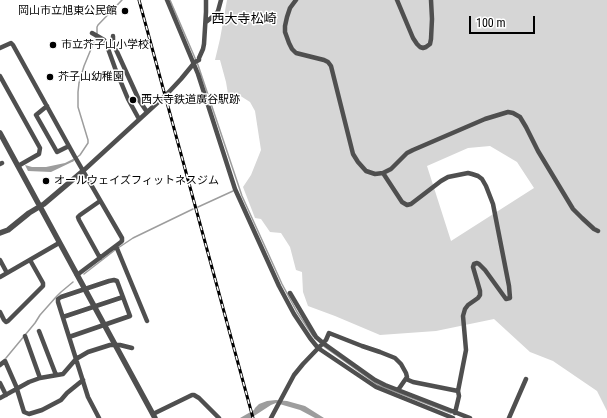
<!DOCTYPE html>
<html>
<head>
<meta charset="utf-8">
<style>
  body { margin:0 }
  #map { position:relative; width:607px; height:418px; overflow:hidden; background:#fff; font-family:"Roboto Condensed",sans-serif }
  canvas { display:block }
  .scale { position:absolute; left:469px; top:16px; width:66px; height:18px; box-sizing:border-box; border:2px solid #000; border-top:0; padding-left:5px; font-size:12px; line-height:14px; white-space:nowrap; color:#000; -webkit-text-stroke:3px #fff; paint-order:stroke }
</style>
</head>
<body>
<div id="map">
<canvas width="607" height="418"></canvas>
<div class="scale">100 m</div>
</div>
<script>
const ctx = document.querySelector('canvas').getContext('2d');
ctx.lineJoin = 'round';
function fill(path, color) { ctx.fillStyle = color; ctx.fill(path, 'evenodd'); }
const toPath = rows => new Path2D(rows.map(r => 'M' + r).join(''));
function strokePath(path, color, width, dash) { ctx.strokeStyle = color; ctx.lineWidth = width; ctx.lineCap = dash ? 'butt' : 'round'; ctx.setLineDash(dash || []); ctx.stroke(path); }
function write(font, color, halo, rows, align = 'center') {
  ctx.font = font + ' "Roboto Condensed","Noto Sans JP",sans-serif'; ctx.lineWidth = 3; ctx.setLineDash([]); ctx.textBaseline = 'middle'; ctx.strokeStyle = halo; ctx.fillStyle = color; for (const [text, x, y, turn = 0] of rows) {
    ctx.save(); ctx.translate(x, y); ctx.rotate((+turn || 0) * Math.PI / 180); ctx.textAlign = isNaN(turn) ? turn : align; if (halo) ctx.strokeText(text, 0, 0); ctx.fillText(text, 0, 0); ctx.restore();
  }
}
const green = toPath([
  [227,0,607,0,607,411,597,391,553,361,530,352,494,319,436,331,380,335,335,316,308,306,303,292,302,272,296,270,290,247,281,233,270,232,261,219,255,218,243,187,251,175,261,150,255,111,250,102,239,95,232,97,228,94,226,82,220,60,215,60,220,39],
  [490,146,517,162,534,188,451,241,427,166,468,148]
]);
const water = toPath([
  [73,159,74,161,51,172,28,171,25,165,32,167,46,167,65,163],
  [276,400,287,401,305,406,324,418,315,418,300,410,276,403,271,405,251,418,240,418,254,410,255,408,259,404,267,401]
]);
const stream = toPath([
  [170,0,198,65,242,196,282,284,297,312,313,336],
  [97,34,97,27,98,25,122,0],
  [72,161,80,155,88,143,88,140,78,107,78,92,79,83,84,66,96,37],
  [198,207,233,191],
  [118,248,133,238,193,209],
  [84,274,115,250],
  [322,345,378,385,451,413],
  [6,358,35,323,40,315,56,297,61,292,73,282]
]);
const minor = toPath([
  [167,0,198,74,235,189,279,286,294,314,310,338,318,348,376,387,453,418],
  [296,0,290,8,287,17,285,26,285,32,289,43,292,49,296,53,324,60,328,62,331,66,353,154,358,162,366,171,375,174,383,173,391,169,407,153,413,150,485,119,508,112,513,113,520,117,526,127,538,151,573,209,582,218,594,229,598,231],
  [397,0,413,38,417,44,420,47,423,48,426,47,430,44,431,39,432,19,431,0],
  [206,22,216,14,218,11,221,0],
  [92,33,99,37,104,40,106,43,115,68,128,99,139,119],
  [113,36,113,43,139,100,147,112],
  [0,48,11,43,13,45,75,157,122,238,122,241,121,242,77,275],
  [0,76,40,148,39,154,18,166],
  [47,106,36,115,57,152,69,146],
  [0,164,2,163],
  [83,171,167,94,181,79,195,62,199,60,199,58,203,49,204,44,206,12,206,0],
  [383,173,402,202,407,205,411,204,441,181,448,177,468,173,472,174,478,176,482,179,486,186,493,204,509,286,510,298,506,299,485,270,479,264,477,263,474,264,473,267,480,291,480,295,478,298,468,305,465,309,463,316,466,350,458,391],
  [116,246,147,321],
  [100,258,79,220,78,217,80,215,100,201],
  [0,260,7,273],
  [0,277,59,243],
  [290,293,316,337,323,343,375,380,385,385,470,418],
  [0,312,4,320,6,322,8,321,43,286,43,283,30,260],
  [63,317,123,297],
  [39,331,56,375],
  [25,336,40,378],
  [69,337,130,316,117,281,114,280,109,281,61,297,58,299,58,302,88,397,99,418],
  [0,365,5,361,16,386,24,412,29,414,42,410,61,400,67,393,83,380],
  [406,379,413,382,458,391,459,396,455,413],
  [0,383,6,395],
  [0,398,29,382,40,378,63,374,76,359,88,352,110,345,120,345,132,348],
  [153,414,192,395,194,395,199,398,219,418],
  [271,418,294,375,303,364,326,340,329,333,362,346,380,352,395,358,401,364,406,373,407,377,398,390],
  [509,418,526,379]
]);
const tertiary = toPath([
  [0,133,155,418],
  [0,233,8,230,29,213,44,204,83,171]
]);
const rail = toPath([
  [139,0,253,418]
]);
const markers = [
  [125,11,4,"#000"],
  [53,45,4,"#000"],
  [50,77,4,"#000"],
  [133,100,4,"#000"],
  [46,181,4,"#000"]
];
const poiNames = [
  ["岡山市立旭東公民館",117,11,"right"],
  ["市立芥子山小学校",61,45],
  ["芥子山幼稚園",58,77],
  ["西大寺鉄道廣谷駅跡",141,100],
  ["オールウェイズフィットネスジム",54,181]
];
const quarterNames = [
  ["西大寺松崎",244,20]
];
fill(green, '#d6d6d6');
fill(water, '#9d9d9d');
strokePath(stream, '#9d9d9d', 1.5);
strokePath(minor, '#4f4f4f', 4.5);
strokePath(tertiary, '#4f4f4f', 5.5);
strokePath(rail, '#000', 3);
strokePath(rail, '#fff', 1.5, [4.5]);
for (const [x, y, r, color] of markers) { const dot = new Path2D(); dot.arc(x, y, r, 0, 2 * Math.PI); ctx.fillStyle = color; ctx.fill(dot); strokePath(dot, '#fff', 1.5); }
write('11px', '#000', '#fff', poiNames, 'left');
write('13px', '#000', '#fff', quarterNames);
</script>
</body>
</html>
